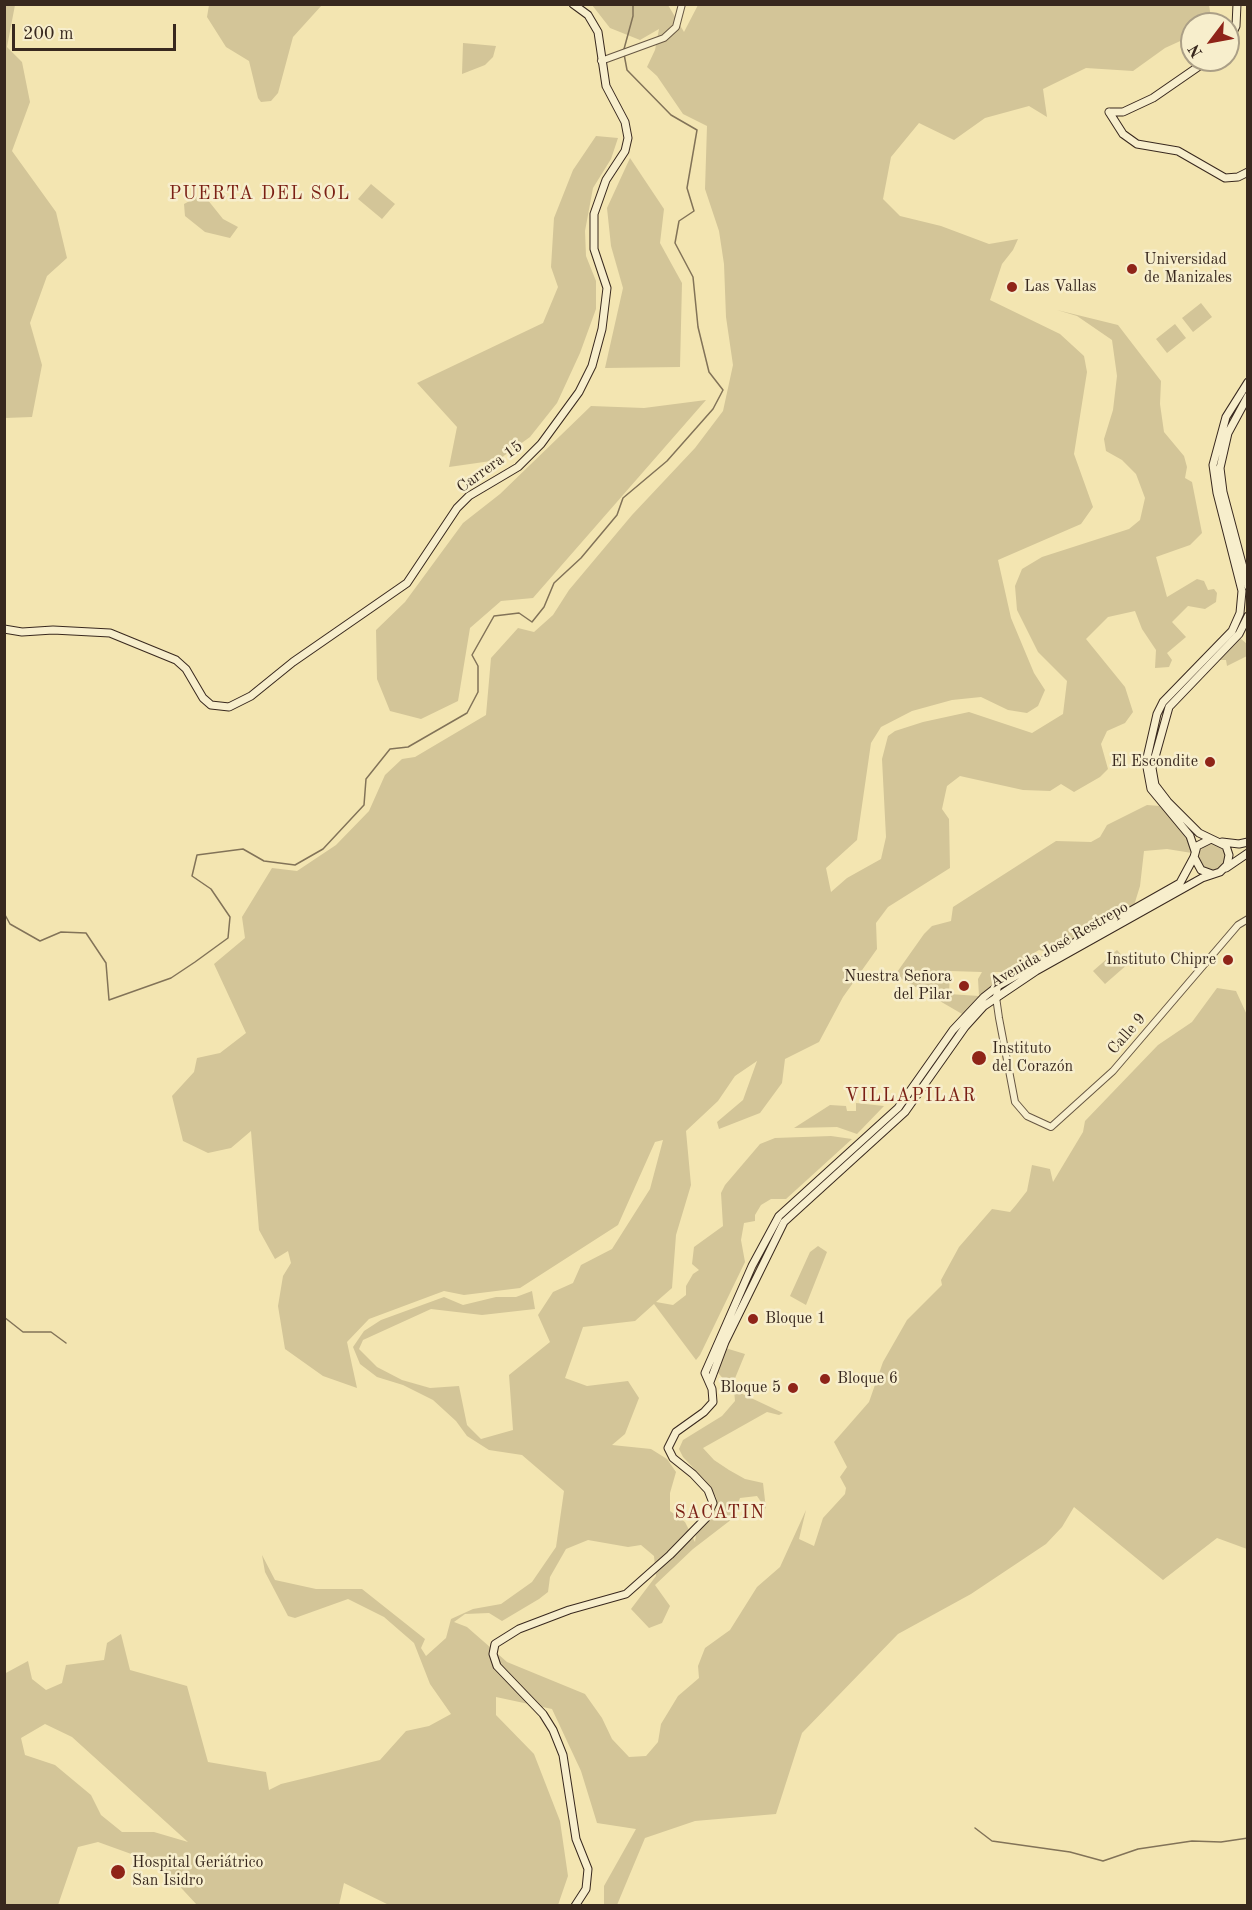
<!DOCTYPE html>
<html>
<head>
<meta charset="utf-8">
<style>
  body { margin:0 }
  #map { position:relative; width:1252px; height:1910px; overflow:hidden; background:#f3e5b1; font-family:"Old Standard TT",serif }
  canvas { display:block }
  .frame { position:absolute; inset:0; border:6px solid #38281e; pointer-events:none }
  .north { position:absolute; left:1180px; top:12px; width:60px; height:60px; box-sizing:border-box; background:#f7eecc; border:2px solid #ab9f86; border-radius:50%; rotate:238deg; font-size:16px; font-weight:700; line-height:24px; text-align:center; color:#38281e }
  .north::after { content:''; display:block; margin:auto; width:21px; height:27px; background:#8f2418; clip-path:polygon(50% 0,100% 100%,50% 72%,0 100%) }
  .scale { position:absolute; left:12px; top:24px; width:164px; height:27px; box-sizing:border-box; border:3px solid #38281e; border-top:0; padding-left:8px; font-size:18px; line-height:21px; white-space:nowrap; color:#38281e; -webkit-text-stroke:4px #f7eecc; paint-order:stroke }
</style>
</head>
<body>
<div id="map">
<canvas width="1252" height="1910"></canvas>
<div class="frame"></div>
<div class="north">N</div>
<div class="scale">200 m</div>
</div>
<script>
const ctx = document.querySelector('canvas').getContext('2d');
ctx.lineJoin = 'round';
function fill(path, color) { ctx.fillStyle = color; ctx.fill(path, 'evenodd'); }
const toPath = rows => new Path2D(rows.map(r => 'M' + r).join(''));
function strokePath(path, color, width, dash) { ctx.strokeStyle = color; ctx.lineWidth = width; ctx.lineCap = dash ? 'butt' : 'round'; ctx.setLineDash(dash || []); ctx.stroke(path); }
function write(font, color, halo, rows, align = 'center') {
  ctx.font = font + ' "Old Standard TT",serif'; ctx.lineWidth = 5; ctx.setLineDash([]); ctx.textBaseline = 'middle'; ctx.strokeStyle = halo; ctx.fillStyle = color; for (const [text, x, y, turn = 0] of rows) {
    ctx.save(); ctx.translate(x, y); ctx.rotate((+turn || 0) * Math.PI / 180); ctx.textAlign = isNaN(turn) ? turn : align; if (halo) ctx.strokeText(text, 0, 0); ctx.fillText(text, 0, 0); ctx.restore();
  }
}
const green = toPath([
  [4,5,15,5,7,47,22,62,30,102,12,151,56,212,67,258,47,276,30,323,42,365,32,417,5,418],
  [209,5,322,5,293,37,278,93,271,101,261,102,258,98,249,61,226,47,207,17],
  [592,5,668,5,684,32,698,5,1209,5,1212,24,1192,24,1192,40,1189,37,1165,48,1133,71,1086,68,1043,89,1047,117,1029,106,985,118,954,140,919,123,891,157,883,199,900,216,941,226,989,244,1018,239,1013,250,1002,264,990,300,1060,334,1084,356,1087,372,1074,454,1093,507,1081,524,998,560,1011,618,1034,673,1045,690,1038,706,1027,713,1008,710,981,697,952,700,912,711,881,727,871,743,857,840,826,868,831,892,847,878,881,859,886,837,882,759,888,736,895,731,923,722,969,712,1032,733,1063,714,1067,681,1038,652,1017,610,1015,586,1022,569,1042,557,1129,529,1140,520,1145,498,1136,474,1122,460,1106,451,1104,439,1113,410,1117,376,1112,340,1077,316,1057,310,1118,325,1161,381,1160,404,1164,432,1184,456,1187,467,1185,478,1192,482,1202,533,1190,545,1156,557,1167,597,1197,579,1204,581,1208,590,1214,589,1217,593,1216,602,1205,609,1188,606,1172,622,1186,637,1167,653,1172,660,1169,667,1155,668,1156,650,1142,629,1135,611,1108,617,1086,639,1125,687,1133,712,1125,723,1107,731,1101,744,1108,769,1100,777,1074,792,1061,784,1050,791,1023,790,960,776,947,786,942,809,949,819,950,868,888,907,876,923,877,949,843,997,819,1042,785,1059,782,1083,760,1113,719,1129,717,1122,743,1100,757,1061,735,1076,718,1101,686,1131,691,1185,676,1235,672,1288,656,1302,673,1305,686,1295,686,1286,693,1274,699,1270,692,1264,694,1247,723,1226,721,1193,725,1185,760,1144,775,1138,831,1136,852,1139,786,1199,771,1199,761,1205,755,1215,755,1221,744,1223,741,1240,745,1262,700,1355,696,1360,654,1304,635,1321,583,1327,565,1378,587,1386,628,1381,639,1398,625,1434,612,1445,651,1449,667,1459,676,1472,670,1493,670,1511,685,1522,695,1542,696,1535,718,1507,716,1497,705,1480,683,1457,679,1449,683,1440,722,1416,735,1401,734,1390,783,1413,779,1415,767,1412,703,1448,714,1460,729,1470,745,1479,763,1483,766,1509,757,1496,740,1498,732,1519,693,1549,655,1585,670,1606,662,1623,649,1628,631,1609,656,1576,654,1556,641,1545,628,1547,588,1540,566,1549,550,1577,548,1592,539,1599,502,1621,489,1613,465,1614,454,1622,467,1627,507,1662,585,1694,602,1718,612,1739,629,1757,646,1756,658,1742,661,1724,678,1696,699,1678,698,1666,705,1648,730,1630,757,1587,780,1567,806,1510,799,1539,814,1546,823,1518,845,1494,846,1488,840,1477,847,1467,834,1442,869,1402,883,1362,907,1320,942,1285,941,1280,959,1247,992,1209,1010,1212,1016,1205,1027,1191,1032,1165,1050,1169,1053,1182,1083,1132,1085,1121,1158,1045,1192,1022,1217,988,1236,991,1247,1015,1247,1549,1217,1538,1163,1580,1074,1507,1062,1527,1046,1544,971,1594,898,1634,802,1733,776,1814,695,1821,645,1838,617,1905,604,1905,604,1886,636,1829,597,1823,581,1771,552,1709,496,1697,496,1715,534,1754,560,1821,568,1876,558,1905,389,1905,344,1883,339,1905,197,1905,159,1864,98,1842,78,1847,58,1905,5,1905,4,1674,28,1661,32,1679,46,1690,62,1683,66,1665,104,1660,107,1643,121,1634,130,1670,187,1686,208,1762,266,1772,269,1790,281,1784,380,1760,406,1731,429,1726,451,1714,430,1684,414,1643,384,1617,348,1599,295,1618,288,1616,265,1572,262,1555,275,1580,316,1589,362,1589,425,1639,421,1648,426,1656,446,1638,451,1619,473,1609,501,1604,532,1582,556,1547,564,1491,522,1455,489,1450,467,1436,456,1421,433,1400,403,1385,377,1377,360,1364,353,1347,364,1331,381,1320,444,1297,463,1305,496,1297,516,1297,532,1291,535,1309,482,1315,431,1309,363,1340,359,1349,377,1367,402,1380,430,1388,459,1386,467,1425,481,1439,513,1430,509,1375,550,1342,538,1315,553,1292,573,1283,581,1265,612,1249,650,1189,663,1140,655,1142,618,1225,520,1288,464,1295,444,1291,369,1319,347,1342,357,1388,323,1376,285,1349,278,1306,283,1276,291,1263,288,1251,275,1259,259,1230,251,1131,231,1148,208,1153,183,1141,172,1096,194,1072,197,1058,220,1053,246,1033,214,964,245,938,242,917,272,868,297,871,336,845,369,811,385,775,402,759,415,757,486,715,491,658,518,628,534,632,553,615,569,590,632,515,695,448,723,411,733,365,726,317,724,264,719,231,705,189,707,126,683,114,657,76,647,67,655,50,659,29,640,40,610,28],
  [45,1724,72,1737,188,1842,154,1832,122,1832,101,1815,91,1795,55,1765,25,1755,21,1738],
  [463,43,496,46,493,57,485,65,462,74],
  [596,136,618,138,611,159,593,188,585,231,586,256,596,281,596,309,580,353,557,403,530,437,498,460,449,467,457,427,417,383,543,323,558,287,551,267,554,218,573,170],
  [630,158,664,209,660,243,682,283,680,367,605,368,623,288,611,246,607,208],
  [371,184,395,204,382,219,358,199],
  [199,196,207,199,223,219,238,227,230,238,205,232,185,216,184,204],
  [1201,303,1212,317,1193,332,1182,318],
  [1175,324,1186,338,1167,353,1156,339],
  [706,400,533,598,501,601,470,628,458,701,421,719,390,711,377,679,376,630,405,602,463,523,500,494,591,406,644,408],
  [1240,638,1247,644,1247,656,1227,666,1226,660,1220,660],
  [1147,805,1160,806,1186,835,1192,853,1167,849,1144,851,1140,886,1132,912,1057,954,1039,950,1002,972,993,972,992,991,969,1018,895,975,924,934,932,926,951,921,953,907,967,898,1056,841,1091,842,1100,837,1107,825],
  [950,971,982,972,978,979,979,996,949,994],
  '1199 857a13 13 0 1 1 26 0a13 13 0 1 1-26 0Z',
  [1117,950,1129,963,1105,984,1093,971],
  [856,1103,884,1106,857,1134,837,1127,794,1128,830,1105,846,1106,847,1111,856,1111],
  [818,1246,827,1252,806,1305,790,1296,810,1252],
  [722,1347,745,1354,731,1388,714,1368]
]);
const stream = toPath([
  [624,49,633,16,633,4],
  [4,913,10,924,40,941,61,932,86,933,106,963,109,1000,171,978,195,962,228,938,230,917,211,889,192,876,197,855,243,849,264,861,295,865,323,849,364,805,366,779,390,749,408,747,467,713,478,692,478,666,472,655,494,616,519,613,532,622,544,607,554,583,581,558,617,515,623,498,667,461,713,409,723,390,709,372,698,327,693,277,675,243,679,221,694,211,687,188,697,130,671,115,627,70,624,54],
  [4,1317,23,1332,51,1332,66,1343],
  [975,1828,992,1841,1070,1852,1103,1861,1138,1849,1192,1841,1221,1842,1248,1838]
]);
const tertiary = toPath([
  [601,61,664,38,676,27,682,4],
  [998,986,996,997,999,1018,1015,1102,1027,1116,1051,1127,1113,1071,1238,925,1248,919]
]);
const secondary = toPath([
  [1228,43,1236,26,1237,4],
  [1109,112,1123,134,1137,144,1178,151,1225,178,1238,177,1248,172],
  [1109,112,1123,112,1153,98,1208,60],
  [1248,396,1228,433,1220,468,1223,492,1248,586],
  [4,629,22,632,53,630,110,633,176,660,186,669,203,698,211,705,229,707,251,696,293,662,407,583,457,508,469,496,518,467,541,444,579,392,592,366,602,329,607,288,594,249,594,214,606,180,625,151,628,138,625,122,606,86,598,32,588,15,573,4],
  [1211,839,1197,846,1194,857,1201,870,1212,874],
  [1222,842,1239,844,1248,842],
  [1195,851,1190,836,1151,789,1146,762,1157,714,1163,702,1232,631,1240,613,1242,591,1217,493,1213,465,1226,417,1248,382],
  [1226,868,1248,853],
  [710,1382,725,1342,784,1222,905,1112,965,1027,984,1006,1036,971,1202,878,1220,872,1227,865,1229,855,1226,846,1199,833,1168,802,1155,785,1152,768,1169,707,1239,634,1248,616],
  [575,1906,586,1889,588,1869,576,1839,563,1755,553,1730,543,1714,497,1666,493,1654,495,1644,519,1629,569,1610,626,1594,670,1555,706,1518,713,1503,708,1490,693,1474,673,1458,668,1448,676,1432,704,1412,713,1402,712,1389,705,1373,752,1266,779,1216,898,1108,953,1030,984,997,998,986,1180,883,1194,857]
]);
const markers = [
  [1132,269,6,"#8f2418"],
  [1012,287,6,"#8f2418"],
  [1210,762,6,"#8f2418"],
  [1228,960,6,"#8f2418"],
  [964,986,6,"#8f2418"],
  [979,1058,8,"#8f2418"],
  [753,1319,6,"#8f2418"],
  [825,1379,6,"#8f2418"],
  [793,1388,6,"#8f2418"],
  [118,1872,8,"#8f2418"]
];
const poiNames = [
  ["Universidad",1144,260],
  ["de Manizales",1144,278],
  ["Las Vallas",1024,287],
  ["El Escondite",1198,762,"right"],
  ["Instituto Chipre",1216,960,"right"],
  ["Nuestra Señora",952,977,"right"],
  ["del Pilar",952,995,"right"],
  ["Instituto",992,1049],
  ["del Corazón",992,1067],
  ["Bloque 1",765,1319],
  ["Bloque 6",837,1379],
  ["Bloque 5",781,1388,"right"],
  ["Hospital Geriátrico",132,1863],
  ["San Isidro",132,1881]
];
const streetNames = [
  ["Carrera 15",490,467,-36],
  ["Avenida José Restrepo",1059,945,-30],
  ["Calle 9",1127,1034,-49]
];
const neighbourhoodNames = [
  ["PUERTA DEL SOL",260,194],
  ["VILLAPILAR",911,1096],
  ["SACATIN",720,1513]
];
fill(green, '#d3c598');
strokePath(stream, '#827358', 1.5);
strokePath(tertiary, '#675743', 8);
strokePath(secondary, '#38281e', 9);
strokePath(tertiary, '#f7eecc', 6);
strokePath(secondary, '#f7eecc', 7);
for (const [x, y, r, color] of markers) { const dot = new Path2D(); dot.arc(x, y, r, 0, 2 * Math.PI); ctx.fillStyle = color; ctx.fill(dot); strokePath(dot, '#f7eecc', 2); }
write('16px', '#38281e', '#f7eecc', poiNames, 'left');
write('16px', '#38281e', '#f7eecc', streetNames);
ctx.letterSpacing = '1.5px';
write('18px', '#7a1f14', '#f7eecc', neighbourhoodNames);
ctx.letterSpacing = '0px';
</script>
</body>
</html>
